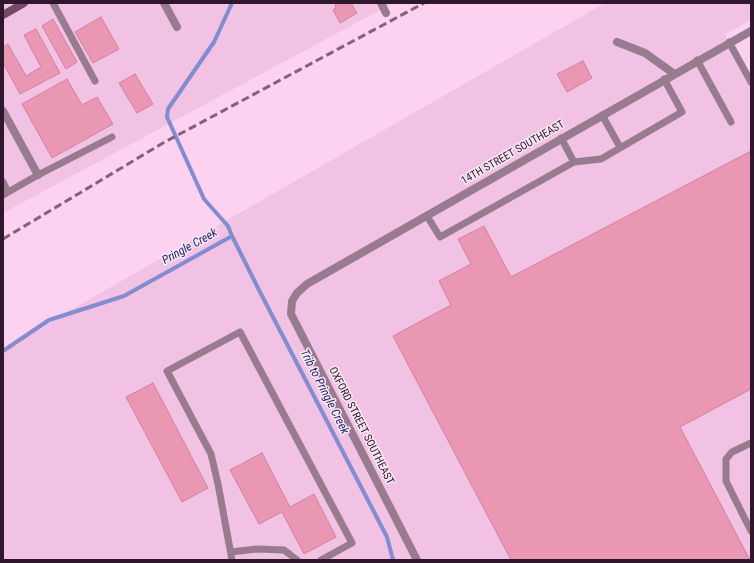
<!DOCTYPE html>
<html>
<head>
<meta charset="utf-8">
<style>
  body { margin:0 }
  #map { position:relative; width:754px; height:563px; overflow:hidden; background:#fdd1f0; font-family:"Roboto Condensed",sans-serif }
  canvas { display:block }
  .frame { position:absolute; inset:0; border:4px solid #31172b; pointer-events:none }
</style>
</head>
<body>
<div id="map">
<canvas width="754" height="563"></canvas>
<div class="frame"></div>
</div>
<script>
const ctx = document.querySelector('canvas').getContext('2d');
ctx.lineJoin = 'round';
function fill(path, color) { ctx.fillStyle = color; ctx.fill(path, 'evenodd'); }
const toPath = rows => new Path2D(rows.map(r => 'M' + r).join(''));
function strokePath(path, color, width, dash) { ctx.strokeStyle = color; ctx.lineWidth = width; ctx.lineCap = dash ? 'butt' : 'round'; ctx.setLineDash(dash || []); ctx.stroke(path); }
function write(font, color, halo, rows, align = 'center') {
  ctx.font = font + ' "Roboto Condensed",sans-serif'; ctx.lineWidth = 3; ctx.setLineDash([]); ctx.textBaseline = 'middle'; ctx.strokeStyle = halo; ctx.fillStyle = color; for (const [text, x, y, turn = 0] of rows) {
    ctx.save(); ctx.translate(x, y); ctx.rotate((+turn || 0) * Math.PI / 180); ctx.textAlign = isNaN(turn) ? turn : align; if (halo) ctx.strokeText(text, 0, 0); ctx.fillText(text, 0, 0); ctx.restore();
  }
}
const built = toPath([
  [3,3,393,3,3,213],
  [605,3,751,3,751,20,725,34,716,19,751,80,751,560,3,560,3,349]
]);
const stream = toPath([
  [232,236,260,292,387,537,393,560],
  [3,351,49,320,124,296,232,236,228,226,204,199,167,117,168,109,214,42,232,3]
]);
const building = toPath([
  [338,3,351,3,357,13,340,23,333,10,336,8,335,5,338,3],
  [101,17,119,49,93,63,75,32,101,17],
  [53,19,77,62,66,69,42,26,53,19],
  [36,29,60,73,20,94,3,63,3,47,8,44,26,76,41,67,24,35,36,29],
  [583,61,592,78,567,92,557,74,583,61],
  [135,74,153,104,137,113,119,83,135,74],
  [67,79,82,105,97,97,113,124,52,158,22,104,67,79],
  [751,151,751,389,680,427,750,560,511,560,393,336,451,305,439,281,471,264,458,239,484,226,511,277,751,151],
  [153,383,208,488,182,502,126,397,153,383],
  [262,453,290,507,314,494,336,537,304,554,282,512,259,524,230,470,262,453]
]);
const service = toPath([
  [53,3,95,81],
  [729,42,751,82],
  [697,60,731,122],
  [602,115,620,147],
  [574,162,601,159,682,112,664,79],
  [3,182,8,192],
  [3,195,38,175,112,137],
  [427,216,440,237,574,162,561,138],
  [751,443,732,452,726,459,726,481,751,531],
  [231,552,257,549,284,550,297,560],
  [232,560,218,484,211,454,167,371,240,332,352,543,321,560]
]);
const minor = toPath([
  [164,3,177,27],
  [381,3,386,13],
  [617,42,645,53,673,73],
  [3,111,38,175],
  [417,560,291,314,292,301,297,293,307,284,751,31]
]);
const secondary = toPath([
  [3,15,24,3]
]);
const rail = toPath([
  [3,239,163,143,424,3]
]);
const streetNames = [
  ["14TH STREET SOUTHEAST",513,153,-30],
  ["OXFORD STREET SOUTHEAST",361,426,63]
];
const waterNames = [
  ["Pringle Creek",190,247,-29],
  ["Trib to Pringle Creek",324,392,63]
];
fill(built, '#f1c2e3');
strokePath(stream, '#828cd1', 4);
fill(building, '#ea97b4');
strokePath(building, '#d2819e', 1);
strokePath(service, '#987b8f', 7);
strokePath(minor, '#987b8f', 8);
strokePath(secondary, '#734a68', 8);
strokePath(rail, '#826179', 3, [8, 4]);
write('11px', '#31172b', '#f7e8f3', streetNames);
write('italic 12px', '#211d6d', '#f7e8f3', waterNames);
</script>
</body>
</html>
